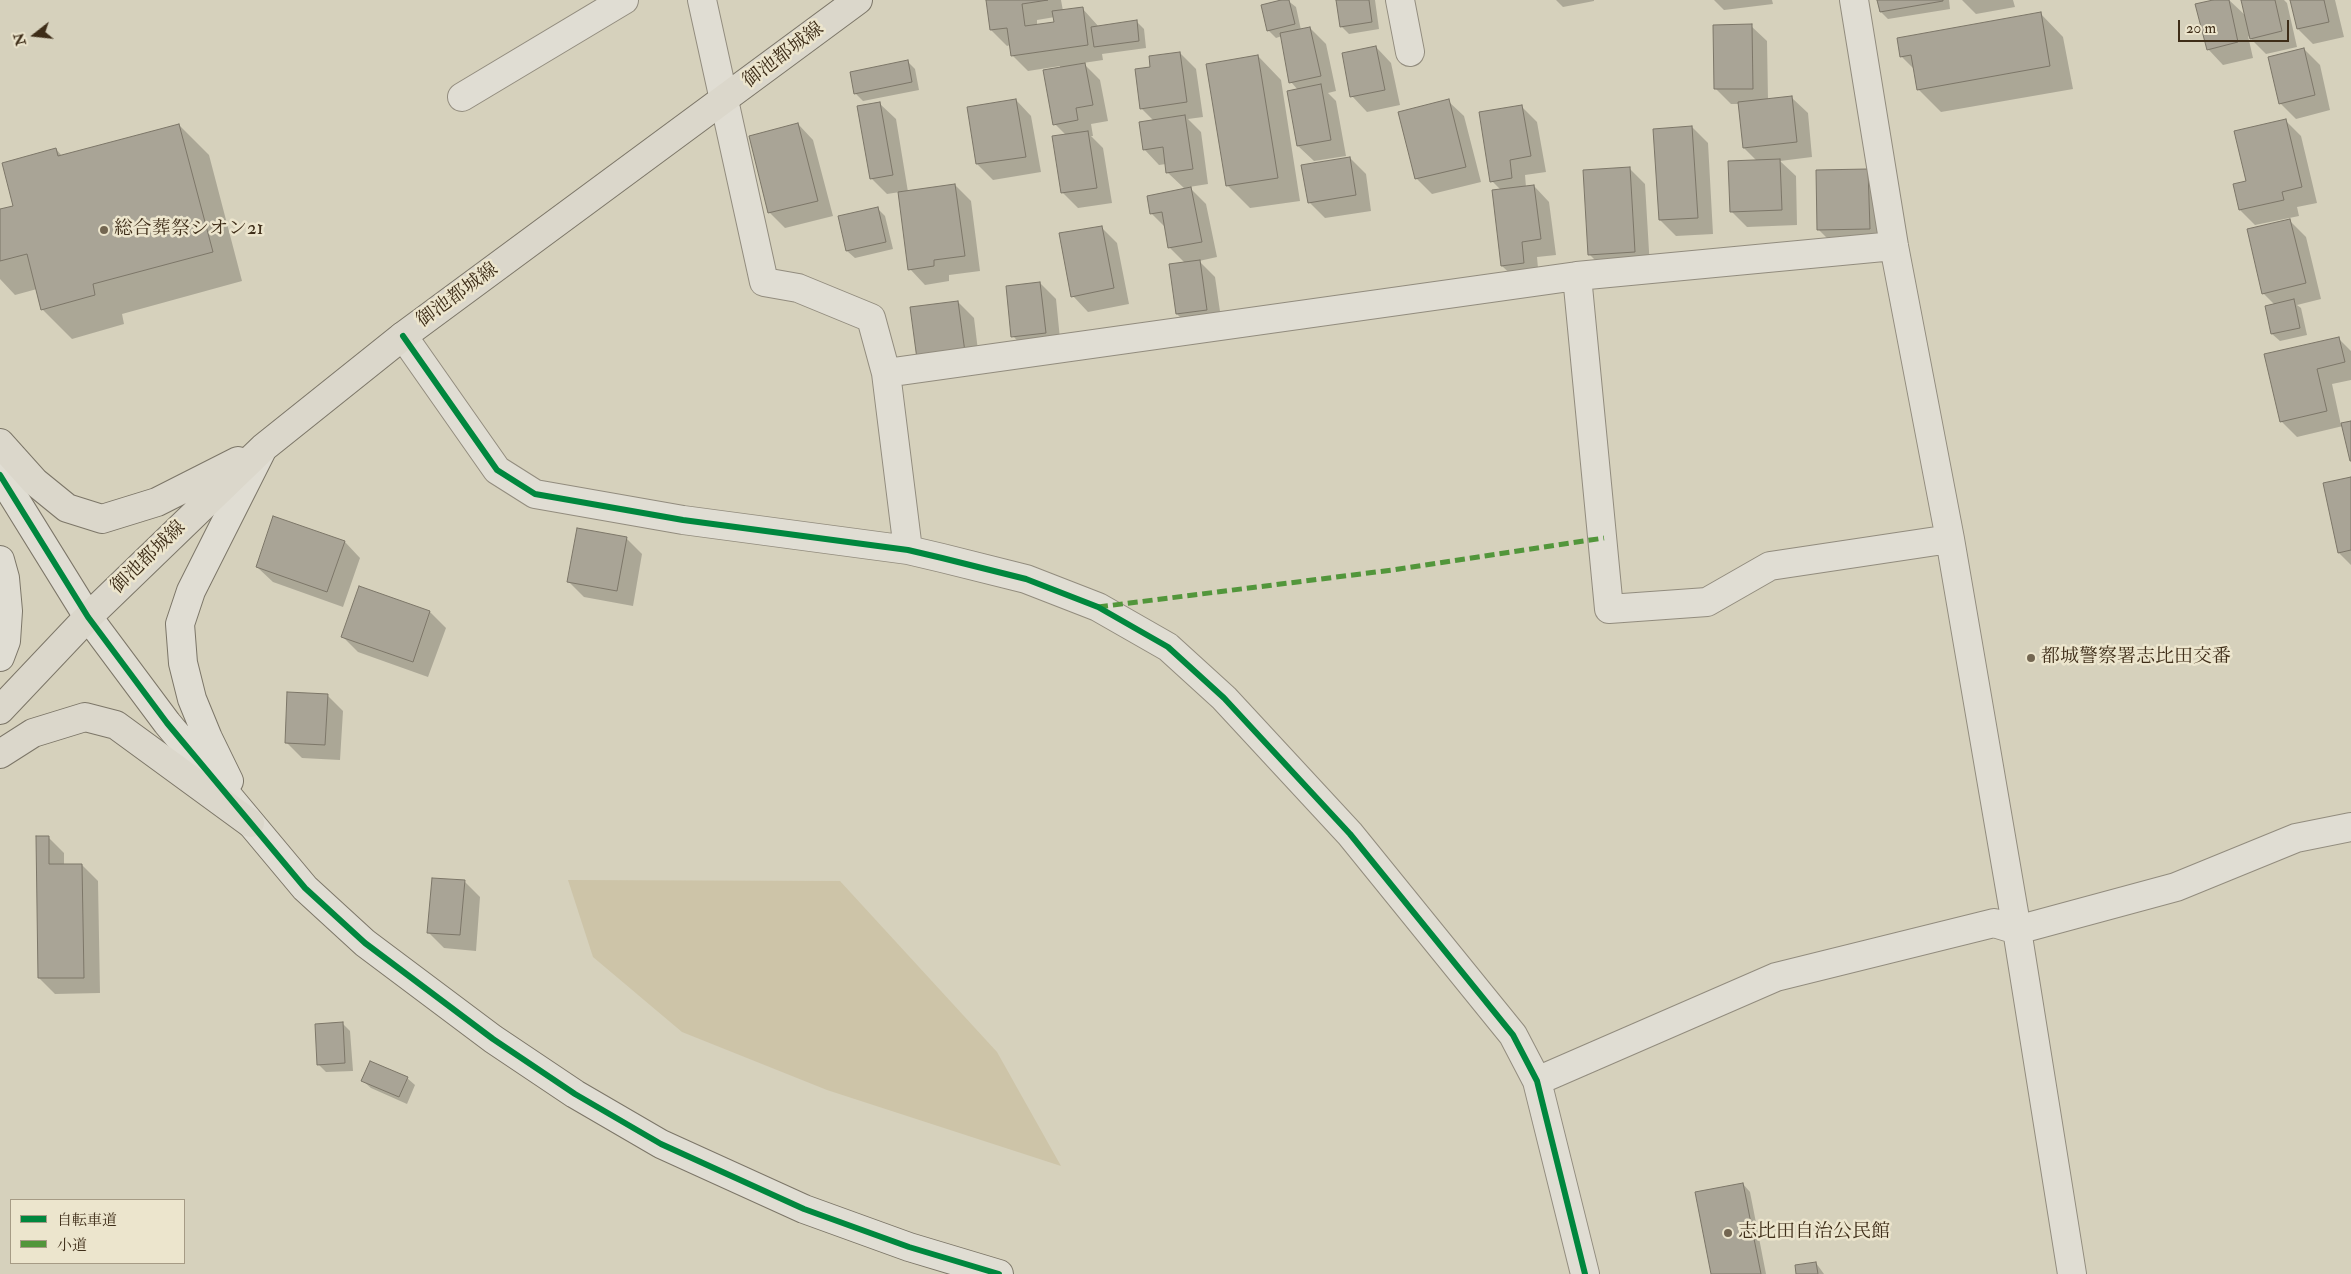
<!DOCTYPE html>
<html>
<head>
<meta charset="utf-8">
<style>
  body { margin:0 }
  #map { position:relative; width:2351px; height:1274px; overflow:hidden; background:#d6d1bc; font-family:"IM FELL Double Pica","Noto Serif JP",serif }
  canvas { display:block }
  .legend { position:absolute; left:10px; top:1199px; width:175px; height:65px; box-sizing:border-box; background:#ece5cd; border:1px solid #a69b85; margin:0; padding:6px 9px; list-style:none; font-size:15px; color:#3e2d18 }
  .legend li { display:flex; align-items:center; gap:10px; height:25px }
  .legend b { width:25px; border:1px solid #a69b85 }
  .north { position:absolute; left:10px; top:10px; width:50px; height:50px; -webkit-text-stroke:4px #ece5cd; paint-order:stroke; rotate:254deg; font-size:14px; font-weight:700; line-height:20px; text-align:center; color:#3e2d18 }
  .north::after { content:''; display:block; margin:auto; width:18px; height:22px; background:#3e2d18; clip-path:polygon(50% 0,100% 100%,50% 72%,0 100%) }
  .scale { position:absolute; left:2178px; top:20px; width:111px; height:22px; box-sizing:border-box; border:2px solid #3e2d18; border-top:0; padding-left:6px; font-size:15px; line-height:18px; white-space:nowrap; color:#3e2d18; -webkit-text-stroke:4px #ece5cd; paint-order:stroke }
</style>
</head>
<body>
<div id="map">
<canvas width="2351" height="1274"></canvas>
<ul class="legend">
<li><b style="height:6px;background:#00873e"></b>自転車道</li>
<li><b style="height:6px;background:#52963b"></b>小道</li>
</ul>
<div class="north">N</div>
<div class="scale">20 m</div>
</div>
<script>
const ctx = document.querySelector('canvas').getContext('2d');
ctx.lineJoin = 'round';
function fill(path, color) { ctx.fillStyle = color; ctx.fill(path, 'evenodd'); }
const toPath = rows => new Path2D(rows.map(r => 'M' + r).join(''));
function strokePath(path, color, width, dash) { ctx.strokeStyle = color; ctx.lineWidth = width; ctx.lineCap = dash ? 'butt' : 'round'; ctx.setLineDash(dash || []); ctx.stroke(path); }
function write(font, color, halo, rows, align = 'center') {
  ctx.font = font + ' "IM FELL Double Pica","Noto Serif JP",serif'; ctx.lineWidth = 5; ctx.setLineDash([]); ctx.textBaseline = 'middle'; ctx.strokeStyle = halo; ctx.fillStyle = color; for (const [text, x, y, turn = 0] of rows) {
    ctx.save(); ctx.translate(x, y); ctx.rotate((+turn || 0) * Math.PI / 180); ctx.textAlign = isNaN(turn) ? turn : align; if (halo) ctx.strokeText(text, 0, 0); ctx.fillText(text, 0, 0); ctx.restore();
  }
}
const green = toPath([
  [568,880,840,881,997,1052,1061,1166,827,1090,682,1032,593,957]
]);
const shadow = toPath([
  [987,0,1061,0,1063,11,1082,8,1099,27,1136,21,1144,29,1146,48,1102,54,1103,60,1083,63,1100,80,1108,121,1091,124,1093,136,1091,136,1103,148,1112,203,1078,208,1062,192,1066,135,1055,124,1060,66,1028,71,1012,55,1010,45,1007,46,991,30],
  [1055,17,1055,23,1037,25,1037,20],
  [1287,0,1296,7,1301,30,1310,28,1326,44,1336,91,1328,93,1336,101,1346,156,1314,161,1298,146,1298,90,1291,82,1282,36,1276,38,1268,30],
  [1337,0,1375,0,1379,29,1349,34,1341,26],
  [1556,0,1594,0,1594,1,1563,7],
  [1714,0,1772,0,1773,4,1724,10],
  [1878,0,1949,0,1950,9,1888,19,1881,12],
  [1962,0,2013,0,2015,7,1976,14],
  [2219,0,2229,0,2246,16,2242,0,2284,0,2287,3,2297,47,2266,54,2248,36,2253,58,2223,65,2208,49],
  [2291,0,2335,0,2344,37,2313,44,2298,29],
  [2040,13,2063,37,2073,89,1941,112,1918,89,1915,70,1901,56],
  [1751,26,1767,41,1768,100,1792,98,1808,113,1812,157,1780,161,1796,176,1797,225,1747,227,1731,211,1757,161,1744,148,1739,104,1731,104,1715,88],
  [1376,47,1391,63,1400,105,1367,112,1352,96],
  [2304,49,2320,65,2330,110,2296,119,2280,103],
  [1180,53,1196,69,1203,117,1188,119,1201,132,1208,184,1189,187,1206,204,1217,257,1199,261,1215,277,1222,325,1192,329,1177,314,1185,263,1169,247,1166,228,1151,213,1185,189,1167,172,1166,164,1159,165,1144,149,1154,121,1141,108,1151,68],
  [1258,56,1281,80,1300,201,1250,208,1227,185],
  [907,61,915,69,919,90,863,101,855,93],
  [1016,100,1031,116,1041,172,993,180,977,164],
  [1448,101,1464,116,1481,182,1432,194,1416,178],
  [880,104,896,119,908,192,955,185,971,201,980,271,949,275,949,281,925,285,910,269,900,192,887,194,871,178],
  [1521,106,1537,122,1546,172,1525,175,1526,187,1534,186,1549,202,1556,255,1537,257,1539,279,1518,281,1502,266,1501,190,1492,181],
  [2286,121,2301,136,2317,203,2297,207,2299,216,2255,225,2240,210,2248,182],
  [798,124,813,140,833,216,785,228,769,212],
  [179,125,209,155,242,281,122,314,124,324,72,339,42,309,37,289,15,295,0,279,0,210,15,207,56,149,62,156],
  [1692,127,1708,143,1713,234,1676,236,1660,220],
  [1350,158,1366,174,1371,211,1325,218,1309,202],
  [1630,169,1645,184,1650,268,1605,270,1589,254],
  [1868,170,1885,244,1834,245,1819,230],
  [877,208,885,216,893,249,855,258,847,251],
  [2290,221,2306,237,2321,299,2297,305,2301,308,2307,335,2280,341,2272,334,2275,305,2263,293],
  [1101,227,1117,243,1129,304,1088,312,1073,296],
  [1040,283,1056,299,1061,349,1028,352,1013,336],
  [958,302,974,318,980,367,934,374],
  [2338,338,2351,351,2351,380,2332,384,2341,425,2351,422,2351,459,2343,426,2297,437,2281,421,2266,355],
  [2351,478,2351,565,2339,553],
  [274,517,345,542,360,558,343,607,273,582,257,567],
  [626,538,642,554,633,606,584,597,569,582],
  [359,587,430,612,446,628,428,677,358,652,342,636],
  [327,695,343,711,340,760,302,758,286,742],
  [48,837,64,853,64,865,82,865,98,881,100,993,55,994,39,978],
  [464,881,480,897,476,951,444,948,428,932],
  [342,1023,350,1031,353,1071,326,1072,318,1064],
  [407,1078,415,1085,407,1104,371,1088,363,1081],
  [1743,1184,1750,1192,1766,1274,1712,1274],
  [1816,1263,1824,1274,1798,1274]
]);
const building = toPath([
  [986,0,1048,0,1022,4,1025,26,1054,22,1052,11,1083,7,1088,45,1011,56,1007,28,990,30,986,0],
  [1281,0,1289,0,1295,24,1267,31,1261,5,1281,0],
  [1336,0,1369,0,1372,22,1340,27,1336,0],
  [1877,0,1943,0,1943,1,1880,12,1877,0],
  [2213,0,2229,0,2238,42,2207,50,2195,4,2213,0],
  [2241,0,2275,0,2282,31,2250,39,2241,0],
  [2290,0,2324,0,2329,22,2297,29,2290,0],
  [2041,12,2050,66,1917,90,1911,55,1900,57,1897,38,2041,12],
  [1137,20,1139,41,1094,47,1091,27,1137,20],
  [1752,24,1753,89,1714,89,1713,25,1752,24],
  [1310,27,1321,76,1289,83,1280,33,1310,27],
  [1376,46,1385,90,1350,97,1342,53,1376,46],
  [2304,48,2315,95,2279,104,2268,57,2304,48],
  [1180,52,1187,102,1140,109,1135,69,1150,67,1149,56,1180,52],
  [1258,55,1278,178,1226,186,1206,64,1258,55],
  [908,60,912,82,854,94,850,72,908,60],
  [1085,63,1093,105,1076,108,1078,120,1053,125,1043,70,1085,63],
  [1321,84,1331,140,1297,146,1287,91,1321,84],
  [1792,96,1797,142,1743,148,1738,102,1792,96],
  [1016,99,1026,157,976,164,967,107,1016,99],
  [1449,99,1466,167,1415,179,1398,112,1449,99],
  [880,102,893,175,870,179,857,106,880,102],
  [1522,105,1531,156,1510,160,1512,178,1490,182,1479,112,1522,105],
  [1185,115,1193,169,1166,173,1163,147,1143,150,1139,122,1185,115],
  [2286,119,2302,187,2282,192,2284,200,2239,210,2233,184,2246,181,2234,131,2286,119],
  [798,123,818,201,768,213,749,136,798,123],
  [179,124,213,252,93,284,95,295,41,310,27,254,0,261,0,209,13,206,2,163,56,148,58,156,179,124],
  [1692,126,1698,218,1659,220,1653,129,1692,126],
  [1088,131,1097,188,1061,193,1052,136,1088,131],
  [1350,157,1356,195,1308,203,1301,165,1350,157],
  [1780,159,1782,210,1730,212,1728,161,1780,159],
  [1630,167,1635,252,1588,255,1583,170,1630,167],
  [1868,169,1870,229,1817,230,1816,170,1868,169],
  [955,184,965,256,934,260,934,266,908,270,898,192,955,184],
  [1534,185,1541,239,1522,242,1524,263,1501,266,1492,190,1534,185],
  [1191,187,1202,242,1168,248,1162,212,1150,214,1147,196,1191,187],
  [878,207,886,242,846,251,838,216,878,207],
  [2290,219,2306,283,2262,294,2247,229,2290,219],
  [1102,226,1114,288,1071,297,1059,233,1102,226],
  [1200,260,1207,310,1176,314,1169,264,1200,260],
  [1040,282,1046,333,1011,337,1006,286,1040,282],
  [2294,299,2300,328,2271,334,2265,306,2294,299],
  [958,301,965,352,917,359,910,307,958,301],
  [2339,337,2345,362,2317,369,2327,411,2280,422,2264,354,2339,337],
  [2351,421,2351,461,2350,461,2341,423,2351,421],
  [2351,477,2351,550,2338,553,2323,483,2351,477],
  [273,516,345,541,327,592,256,567,273,516],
  [577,528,627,537,617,591,567,582,577,528],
  [359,586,430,611,413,662,341,637,359,586],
  [287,692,328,694,325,745,285,743,287,692],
  [36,836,49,836,49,864,82,864,84,978,38,978,36,836],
  [432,878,465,880,460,935,427,933,432,878],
  [343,1022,345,1063,317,1065,315,1024,343,1022],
  [370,1061,408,1077,399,1097,361,1081,370,1061],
  [1743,1183,1761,1274,1711,1274,1695,1192,1743,1183],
  [1816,1262,1818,1274,1796,1274,1795,1265,1816,1262]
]);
const street = toPath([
  [702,0,764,282,798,288,871,318,886,373,908,550],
  [1400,0,1410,52],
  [1854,0,1894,246,1950,539,2017,930,2072,1274],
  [462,97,624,0],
  [1577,276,1609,609,1707,602,1770,566,1950,539],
  [403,336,497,470,535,494,683,520,908,550,942,558,1026,579,1098,607,1168,647,1224,698,1350,834,1513,1035,1537,1081,1585,1274],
  [886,373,1577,276,1894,246],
  [1537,1081,1776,977,1994,923,2017,930,2176,887,2296,838,2351,827]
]);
const secondary = toPath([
  [0,475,88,617,167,723,305,888,365,943,493,1039,575,1094,661,1144,804,1209,909,1247,999,1274],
  [0,560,5,578,8,611,6,641,0,657],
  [229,781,208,738,192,699,183,663,180,624,191,591,261,452]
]);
const primary = toPath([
  [0,443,35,482,67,508,102,519,157,502,238,461],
  [0,710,88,617,263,448,403,336,858,0],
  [0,754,33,733,85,717,116,725,250,823]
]);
const quiet = toPath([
  [1098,607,1392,570,1604,538]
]);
const cycleway = toPath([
  [403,336,497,470,535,494,683,520,908,550,942,558,1026,579,1098,607,1168,647,1224,698,1350,834,1513,1035,1537,1081,1585,1274],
  [0,475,88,617,167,723,305,888,365,943,493,1039,575,1094,661,1144,804,1209,909,1247,999,1274]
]);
const markers = [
  [104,230,5,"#736651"],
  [2031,658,5,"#736651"],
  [1728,1233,5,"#736651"]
];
const streetNames = [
  ["御池都城線",784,56,-37],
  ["御池都城線",458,296,-36],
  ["御池都城線",149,558,-44]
];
const poiNames = [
  ["総合葬祭シオン21",114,230],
  ["都城警察署志比田交番",2041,658],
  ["志比田自治公民館",1738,1233]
];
fill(green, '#cdc4a8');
fill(shadow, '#0003');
fill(building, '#a9a496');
strokePath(building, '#7c7668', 1);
strokePath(street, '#928c7e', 30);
strokePath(secondary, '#7c7668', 30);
strokePath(primary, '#7c7668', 30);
strokePath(street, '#e0ddd3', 28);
strokePath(secondary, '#e0ddd3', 28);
strokePath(primary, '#dbd7cb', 28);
strokePath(quiet, '#52963b', 5, [10, 5]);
strokePath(cycleway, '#00873e', 6);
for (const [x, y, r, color] of markers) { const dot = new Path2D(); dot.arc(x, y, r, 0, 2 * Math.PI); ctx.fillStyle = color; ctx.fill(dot); strokePath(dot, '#ece5cd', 2); }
write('19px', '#3e2d18', '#ece5cd', streetNames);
write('19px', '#3e2d18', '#ece5cd', poiNames, 'left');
</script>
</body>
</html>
